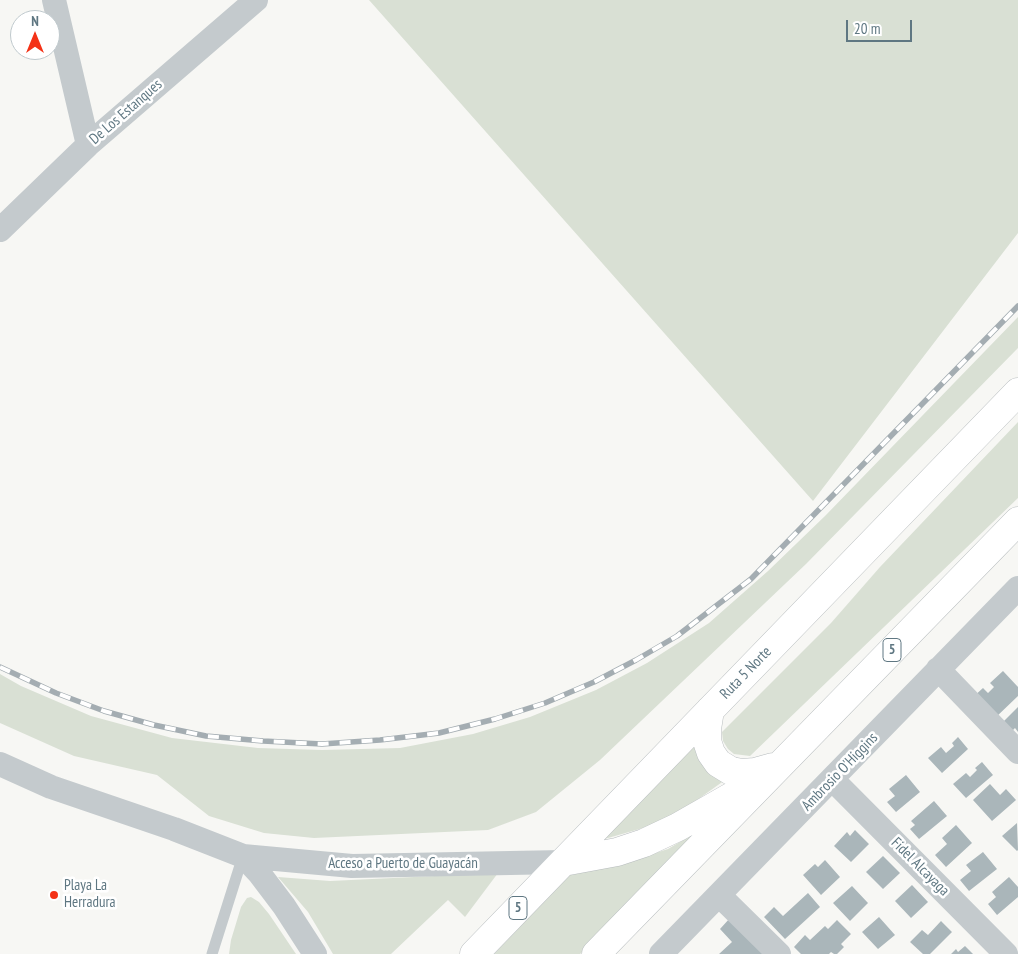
<!DOCTYPE html>
<html>
<head>
<meta charset="utf-8">
<style>
  body { margin:0 }
  #map { position:relative; width:1018px; height:954px; overflow:hidden; background:#f7f7f4; font-family:"PT Sans Narrow",sans-serif }
  canvas { display:block }
  .north { position:absolute; left:10px; top:10px; width:50px; height:50px; box-sizing:border-box; background:#fff; border:1px solid #bfc9cd; border-radius:50%; rotate:0deg; font-size:14px; font-weight:700; line-height:20px; text-align:center; color:#5f7782 }
  .north::after { content:''; display:block; margin:auto; width:18px; height:22px; background:#f43217; clip-path:polygon(50% 0,100% 100%,50% 72%,0 100%) }
  .scale { position:absolute; left:846px; top:20px; width:66px; height:22px; box-sizing:border-box; border:2px solid #5f7782; border-top:0; padding-left:6px; font-size:15px; line-height:18px; white-space:nowrap; color:#5f7782; -webkit-text-stroke:4px #fff; paint-order:stroke }
</style>
</head>
<body>
<div id="map">
<canvas width="1018" height="954"></canvas>
<div class="north">N</div>
<div class="scale">20 m</div>
</div>
<script>
const ctx = document.querySelector('canvas').getContext('2d');
ctx.lineJoin = 'round';
function fill(path, color) { ctx.fillStyle = color; ctx.fill(path, 'evenodd'); }
const toPath = rows => new Path2D(rows.map(r => 'M' + r).join(''));
function strokePath(path, color, width, dash) { ctx.strokeStyle = color; ctx.lineWidth = width; ctx.lineCap = dash ? 'butt' : 'round'; ctx.setLineDash(dash || []); ctx.stroke(path); }
function write(font, color, halo, rows, align = 'center') {
  ctx.font = font + ' "PT Sans Narrow",sans-serif'; ctx.lineWidth = 5; ctx.setLineDash([]); ctx.textBaseline = 'middle'; ctx.strokeStyle = halo; ctx.fillStyle = color; for (const [text, x, y, turn = 0] of rows) {
    ctx.save(); ctx.translate(x, y); ctx.rotate((+turn || 0) * Math.PI / 180); ctx.textAlign = isNaN(turn) ? turn : align; if (halo) ctx.strokeText(text, 0, 0); ctx.fillText(text, 0, 0); ctx.restore();
  }
}
const green = toPath([
  [369,0,1018,0,1018,233,813,501],
  [1018,317,1018,348,806,564,600,760,536,812,488,830,314,838,264,833,209,816,157,775,74,756,0,723,0,674,21,686,91,716,172,738,258,748,322,750,400,748,473,734,530,717,596,690,647,663,709,623,768,571,825,516],
  [1018,422,1018,498,750,756,734,754,728,749,723,741,722,732,831,623,880,567],
  [694,746,725,780,690,805,650,826,594,842],
  [712,823,681,856,580,954,494,954,570,875,611,867,668,849],
  [498,873,465,917,448,900,391,954,333,954,308,912,278,877,330,881],
  [251,897,259,902,269,914,296,954,229,954,231,940,241,907,247,898]
]);
const building = toPath([
  [1003,671,1018,687,1018,696,994,719,972,698,983,688,988,693,994,687,990,683],
  [1018,707,1018,732,1015,728,1008,735,999,726],
  [958,737,968,749,942,773,928,758,941,747,946,753,954,746,952,743],
  [982,762,993,775,966,798,953,784,966,773,970,777,977,770,975,768],
  [906,775,920,792,896,812,887,802,895,796,889,789],
  [990,784,1000,795,1006,789,1016,800,992,821,973,800],
  [934,801,947,816,919,839,910,829,915,825,911,821],
  [1017,823,1018,850,1017,851,1002,836],
  [956,825,972,843,946,867,935,855,947,844,942,838],
  [855,830,869,844,851,862,834,846,847,832,850,836],
  [983,852,997,869,969,891,960,880,971,871,966,865],
  [883,856,900,873,883,889,866,872],
  [825,860,840,877,821,895,803,875,815,864,818,867],
  [1009,877,1018,887,1018,897,997,915,988,904,996,897,992,892],
  [912,885,928,902,911,918,895,901],
  [852,886,868,903,850,921,833,903],
  [808,893,820,907,785,939,764,917,774,907,783,916],
  [879,917,895,935,878,949,862,932],
  [730,918,765,954,719,954,732,942,720,929],
  [837,920,851,934,841,944,844,947,837,954,834,954,831,952,829,954,801,954,794,947,805,935,810,940,825,926,828,929],
  [941,921,952,932,930,954,923,954,910,942,922,930,928,935],
  [965,946,973,954,951,954,956,949,958,952]
]);
const lane = toPath([
  [212,954,243,856]
]);
const street = toPath([
  [54,0,88,145],
  [0,230,88,145,256,0],
  [938,669,1018,752],
  [0,764,51,787,174,829,243,856,259,873,284,906,315,954],
  [833,780,1006,954],
  [243,856,352,866,563,862],
  [719,895,779,954],
  [661,954,1018,588]
]);
const highway = toPath([
  [710,710,707,729,707,741,711,753,718,763,731,771,742,773,755,772,773,767],
  [563,862,617,852,644,843,678,827,741,791],
  [474,954,1018,392],
  [596,954,1018,521]
]);
const rail = toPath([
  [0,667,56,693,104,711,154,725,206,736,263,741,322,744,380,740,439,733,495,719,545,703,594,682,636,660,677,636,751,579,1018,306]
]);
const markers = [
  [54,895,5,"#f43217"]
];
const shields = [
  [892,650,18],
  [518,908,18]
];
const shieldNames = [
  ["5",892,650],
  ["5",518,908]
];
const streetNames = [
  ["De Los Estanques",126,112,-41],
  ["Ruta 5 Norte",746,673,-46],
  ["Ambrosio O'Higgins",840,772,-46],
  ["Acceso a Puerto de Guayacán",403,864],
  ["Fidel Alcayaga",920,867,45]
];
const poiNames = [
  ["Playa La",64,886],
  ["Herradura",64,903]
];
fill(green, '#d9e0d4');
fill(building, '#aab6ba');
strokePath(highway, '#b7bcbe', 29);
strokePath(lane, '#c4cacd', 11);
strokePath(street, '#c4cacd', 24);
strokePath(highway, '#fff', 28);
strokePath(rail, '#a4adb2', 5.5);
strokePath(rail, '#fff', 4, [11]);
for (const [x, y, r, color] of markers) { const dot = new Path2D(); dot.arc(x, y, r, 0, 2 * Math.PI); ctx.fillStyle = color; ctx.fill(dot); strokePath(dot, '#fff', 2); }
for (const [x, y, w] of shields) { const box = new Path2D(); box.roundRect(x - w / 2, y - 11.5, w, 23, 4); ctx.fillStyle = '#fff'; ctx.fill(box); strokePath(box, '#5f7782', 1); }
write('bold 14px', '#5f7782', null, shieldNames);
write('15px', '#5f7782', '#fff', streetNames);
write('15px', '#5f7782', '#fff', poiNames, 'left');
</script>
</body>
</html>
